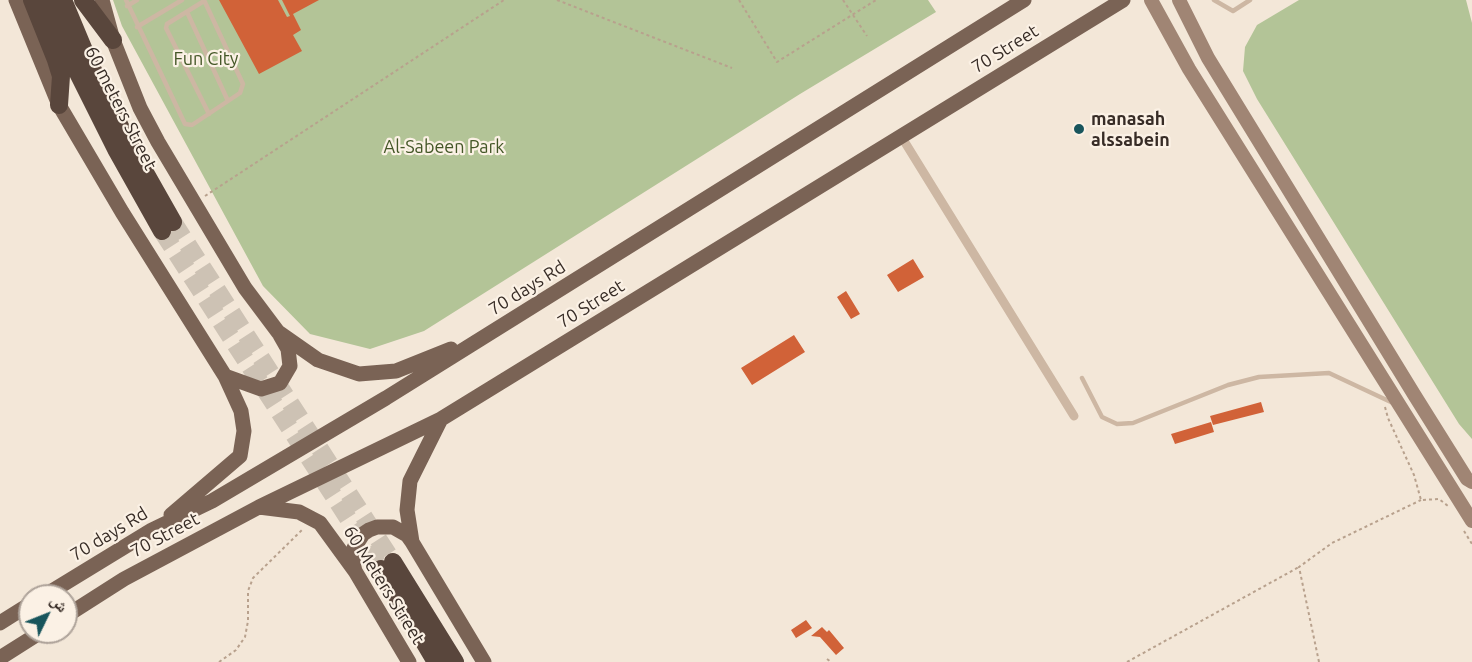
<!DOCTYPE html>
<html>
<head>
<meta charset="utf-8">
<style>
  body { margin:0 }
  #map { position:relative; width:1472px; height:662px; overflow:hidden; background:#f3e7d8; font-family:Ubuntu,"Noto Naskh Arabic",sans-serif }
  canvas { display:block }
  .north { position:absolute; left:18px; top:584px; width:60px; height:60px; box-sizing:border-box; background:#fbf1e5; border:2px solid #ada299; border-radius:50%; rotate:47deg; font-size:16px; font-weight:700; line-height:24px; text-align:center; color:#372c26 }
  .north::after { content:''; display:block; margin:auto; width:21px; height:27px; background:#18555c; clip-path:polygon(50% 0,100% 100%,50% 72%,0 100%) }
</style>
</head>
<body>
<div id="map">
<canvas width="1472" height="662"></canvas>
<div class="north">ش</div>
</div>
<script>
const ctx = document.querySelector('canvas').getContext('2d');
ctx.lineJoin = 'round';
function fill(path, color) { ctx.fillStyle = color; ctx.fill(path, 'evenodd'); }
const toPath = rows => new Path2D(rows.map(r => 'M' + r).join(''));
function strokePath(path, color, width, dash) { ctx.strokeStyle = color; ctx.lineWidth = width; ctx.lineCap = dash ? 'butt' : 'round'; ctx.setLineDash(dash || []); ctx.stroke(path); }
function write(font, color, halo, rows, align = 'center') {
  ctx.font = font + ' Ubuntu,sans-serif'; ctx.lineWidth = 4.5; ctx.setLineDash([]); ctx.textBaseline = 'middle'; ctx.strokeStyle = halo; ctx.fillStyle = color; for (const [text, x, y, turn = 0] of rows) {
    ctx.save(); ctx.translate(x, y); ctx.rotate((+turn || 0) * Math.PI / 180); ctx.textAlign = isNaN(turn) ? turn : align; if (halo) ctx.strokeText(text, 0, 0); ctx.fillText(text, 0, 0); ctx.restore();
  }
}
const green = toPath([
  [113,0,928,0,936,12,800,94,424,331,370,349,310,334,263,286,122,26],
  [1299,0,1466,0,1472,23,1472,439,1459,424,1257,99,1243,71,1245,47,1257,25]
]);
const building = toPath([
  [219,0,278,0,287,17,290,16,282,0,319,0,293,14,301,30,293,35,302,51,259,74],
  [913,259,924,277,898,292,887,275],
  [846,291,860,314,851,319,837,297],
  [794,335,805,352,752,385,741,368],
  [1261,402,1264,412,1213,425,1210,416],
  [1211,422,1214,432,1175,444,1171,434],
  [806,620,812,628,796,638,791,630],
  [822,627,827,632,829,630,844,648,836,655,820,637,811,636]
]);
const highwayTunnel = toPath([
  [173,222,393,562],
  [162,231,381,569]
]);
const path = toPath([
  [557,0,732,68],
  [739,0,777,62,876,0],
  [843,0,867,36],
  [205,196,504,0],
  [1385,407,1388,418,1414,475,1421,500,1439,499,1448,506],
  [1464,531,1472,544],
  [827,659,831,662],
  [219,662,236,650,245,637,248,621,248,591,253,578,303,529],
  [1127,662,1299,567],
  [1319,662,1299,567,1332,543,1421,500]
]);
const lane = toPath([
  [126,0,185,124,192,125,240,93,243,84,204,0],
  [1214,0,1233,11,1250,0],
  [204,1,167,24,166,28,209,114],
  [127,6,137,0],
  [187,12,228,101],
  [137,27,182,0],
  [1082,378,1102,417,1117,424,1133,423,1228,385,1259,377,1329,373,1393,403]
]);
const street = toPath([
  [901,136,1074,416]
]);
const secondary = toPath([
  [1151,0,1189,69,1472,521],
  [1179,0,1208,58,1415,396,1467,479,1472,482]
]);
const primary = toPath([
  [16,0,59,105,122,212,225,376,241,411,244,431,240,456,171,515],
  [102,0,113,40,140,108,158,142,245,288,278,332,318,360,359,374,396,371,451,349],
  [225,376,261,389,280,383,290,366,288,349,280,335],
  [441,419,410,481,407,510,412,542,484,662],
  [259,507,299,512,320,523,355,571,409,662],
  [355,571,353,563,354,548,363,534,369,530,377,527,393,527,407,535,412,542],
  [44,596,152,530,212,501,386,398,1024,0],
  [66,616,124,579,259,507,441,419,1123,0],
  [0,623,30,604],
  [0,658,41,632]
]);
const highway = toPath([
  [32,0,56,60,61,76,59,105],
  [47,0,78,73,116,149,162,231],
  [63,0,88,60,126,139,173,222],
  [83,0,113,40],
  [393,562,455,662],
  [381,569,436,662]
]);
const markers = [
  [1079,129,6,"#18555c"]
];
const streetNames = [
  ["70 Street",1005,49,-32],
  ["60 meters Street",121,108,63],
  ["70 days Rd",527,288,-32],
  ["70 Street",591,304,-32],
  ["70 days Rd",109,534,-31],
  ["70 Street",165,535,-28],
  ["60 Meters Street",384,585,58]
];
const parkNames = [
  ["Fun City",206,59],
  ["Al-Sabeen Park",444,147]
];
const poiNames = [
  ["manasah",1091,119],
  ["alssabein",1091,140]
];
fill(green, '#b3c497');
fill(building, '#d16238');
strokePath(highwayTunnel, '#cdc2b4', 18, [18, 9]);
strokePath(path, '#b8a18d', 2, [3, 3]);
strokePath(lane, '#cdb7a3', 4.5);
strokePath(street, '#cdb7a3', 9);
strokePath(secondary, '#a08574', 14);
strokePath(primary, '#7a6355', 15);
strokePath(highway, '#59463c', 18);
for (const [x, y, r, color] of markers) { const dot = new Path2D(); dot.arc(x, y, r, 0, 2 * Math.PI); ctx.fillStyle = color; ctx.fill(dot); strokePath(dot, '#fbf1e5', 2); }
write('18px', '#372c26', '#fbf1e5', streetNames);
write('18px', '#445727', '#fbf1e5', parkNames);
write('bold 18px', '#372c26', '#fbf1e5', poiNames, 'left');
</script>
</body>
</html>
